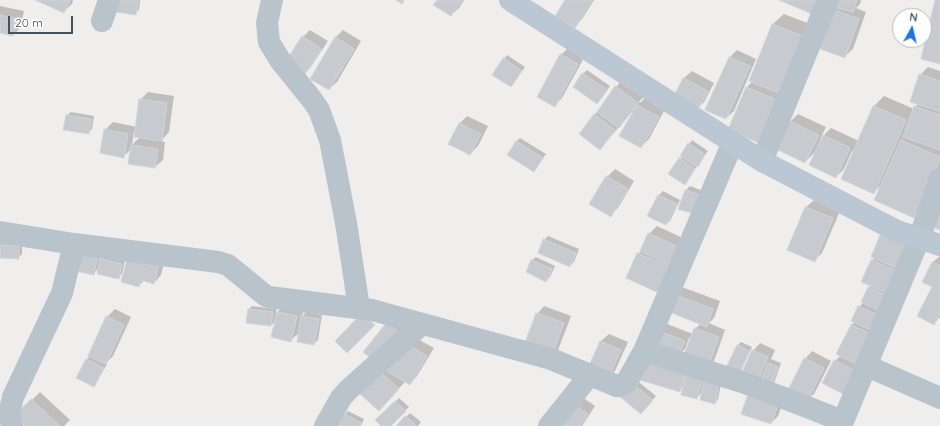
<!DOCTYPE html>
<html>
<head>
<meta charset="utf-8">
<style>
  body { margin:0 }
  #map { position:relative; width:940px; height:426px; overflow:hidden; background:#f0eded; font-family:Quicksand,sans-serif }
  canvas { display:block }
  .north { position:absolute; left:892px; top:8px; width:40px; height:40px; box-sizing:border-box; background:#fff; border:1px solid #b5babd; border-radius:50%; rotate:8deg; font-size:11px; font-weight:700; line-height:16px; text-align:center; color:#46525b }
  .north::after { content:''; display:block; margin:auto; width:14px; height:18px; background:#1777e0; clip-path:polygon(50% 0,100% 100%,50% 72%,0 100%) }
  .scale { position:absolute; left:8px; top:16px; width:65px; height:18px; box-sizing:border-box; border:2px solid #46525b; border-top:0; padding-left:5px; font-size:12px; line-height:14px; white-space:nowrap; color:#46525b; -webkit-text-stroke:3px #fff; paint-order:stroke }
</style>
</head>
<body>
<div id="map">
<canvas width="940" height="426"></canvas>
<div class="north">N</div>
<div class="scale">20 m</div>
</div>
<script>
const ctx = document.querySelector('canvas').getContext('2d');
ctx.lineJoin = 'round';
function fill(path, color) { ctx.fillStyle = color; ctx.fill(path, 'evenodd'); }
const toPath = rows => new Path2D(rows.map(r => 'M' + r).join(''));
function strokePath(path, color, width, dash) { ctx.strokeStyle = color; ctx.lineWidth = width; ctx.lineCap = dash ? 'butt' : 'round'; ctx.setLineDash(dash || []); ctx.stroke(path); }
const shadow = toPath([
  [38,0,73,0,72,4,64,11],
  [112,0,140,0,139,10,135,13],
  [438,0,464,0,459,8,451,15],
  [566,0,594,0,582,19,575,27],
  [833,0,861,0,860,4,856,8,866,12,853,49,845,56],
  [0,6,24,11,20,28,13,35,0,32],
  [784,14,815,26,789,94,729,129,747,87,753,81,773,24],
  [310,30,328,41,310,68,303,75,303,37],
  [343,30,361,41,337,82,329,89,335,38],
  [568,48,585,56,562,98,555,105,561,55],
  [737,50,756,59,734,111,726,118,729,58],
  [507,55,525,67,514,82,504,59],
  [928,67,940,71,940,172,925,206,914,217,883,183,874,192,854,151,852,151,844,169,836,177,816,151,805,162,777,149,790,122,798,114,826,127,820,139,831,128,859,141,874,106,884,96,914,109,918,103,920,75],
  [587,70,610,86,601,99,583,74],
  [692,71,714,83,704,102,697,109,674,97,684,78],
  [623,79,645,95,639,102,640,103,645,98,665,109,649,139,641,147,633,113,632,112,600,149,580,134,616,87],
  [148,92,174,96,169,132,161,141,165,142,163,160,155,167,131,149,123,157,105,130,113,122,137,127,140,100],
  [134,131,136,132,140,137,132,145],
  [71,112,94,116,92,129,88,133,67,115],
  [467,116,488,126,478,146,470,154,450,144,460,123],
  [520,138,546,154,537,167,516,142],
  [692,140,708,151,684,184,680,159],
  [615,169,634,181,618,208,610,215,607,177],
  [690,186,703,191,680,209,686,190],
  [663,191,680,200,670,221,666,224,649,216,659,195],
  [814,200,840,211,822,253,815,260,788,250,806,207],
  [657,226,687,240,668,285,638,254,642,250,649,234],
  [888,228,917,240,845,394,835,361,840,356,837,354,851,325,855,322,859,307,864,302,869,288,872,285,872,261,874,258,881,235],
  [548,236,579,249,574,262,570,265,544,240],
  [0,241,22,242,22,254,18,258,0,257],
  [100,255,99,262,105,256,125,261,122,274,118,278,99,268,93,274,73,270],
  [166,256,161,275,154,283,144,280,139,286,123,282],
  [940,256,940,317,934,323,933,286,923,281,933,262],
  [536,257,555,266,550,277,546,281,527,271,532,260],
  [679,286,720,301,714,318,709,323,725,330,714,361,706,368,691,339,689,338,685,349,678,356,649,344,662,322,693,334,695,329,701,323,665,310],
  [285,304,304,308,302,317,306,312,322,315,318,340,314,344,300,332,291,340,276,321,271,325,249,309,252,306,276,309,276,314],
  [544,306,571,316,558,350,550,357,537,314],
  [115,309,131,317,113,356,106,363,107,364,97,382,94,386,77,377,87,359,90,356,107,317],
  [388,323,408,326,384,355],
  [609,334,628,342,615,371,607,378,588,370,601,341],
  [412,336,434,348,417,376,410,384,406,381,386,402,361,394],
  [741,342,752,347,740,373,738,345],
  [760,343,775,350,771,359,781,363,774,383,764,375,756,383,753,351],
  [812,351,831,361,814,394,806,401,805,359],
  [645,363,722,379,718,399,715,403,702,392,697,398,684,386,680,390],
  [635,379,656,396,645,409,620,396],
  [40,392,70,420,64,426,26,426,16,416],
  [579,395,595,406,582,426,555,426],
  [785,397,778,416,771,423,743,413],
  [399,398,409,407,389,426,382,426,377,420],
  [348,411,364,419,361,426,338,426,344,415],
  [410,413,421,422,418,426,398,426]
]);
const building = toPath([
  [35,0,70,0,64,13,35,0],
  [111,0,138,0,136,15,109,11,111,0],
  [396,0,404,0,402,4,396,0],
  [437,0,462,0,451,16,433,5,437,0],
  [565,0,592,0,575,28,555,16,565,0],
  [779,0,817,0,812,14,779,0],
  [832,0,857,0,853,12,830,6,832,0],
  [935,0,940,0,940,64,921,59,935,0],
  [829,8,859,19,845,58,815,47,829,8],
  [0,15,17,19,13,36,0,33,0,15],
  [772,24,805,37,781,94,749,81,772,24],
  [302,36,321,49,303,77,284,64,302,36],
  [335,37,354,49,329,90,310,79,335,37],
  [560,54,578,64,555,107,537,97,560,54],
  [729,57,750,66,726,119,705,110,729,57],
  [503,58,522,71,511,87,492,75,503,58],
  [582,73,607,90,597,104,573,87,582,73],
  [919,74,940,81,940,111,910,102,919,74],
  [683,78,708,91,697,111,673,98,683,78],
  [615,86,638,103,619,128,597,112,615,86],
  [746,87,782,102,764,145,728,130,746,87],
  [139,99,167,103,162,141,134,137,139,99],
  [637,105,659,117,641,148,619,136,637,105],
  [873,106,906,120,874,194,841,179,873,106],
  [914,106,940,115,940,150,903,137,914,106],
  [594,114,615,130,600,150,579,134,594,114],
  [66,115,91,119,89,134,63,130,66,115],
  [789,121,819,135,805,163,776,149,789,121],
  [459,123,481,134,470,155,448,144,459,123],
  [104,129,128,134,124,158,100,153,104,129],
  [823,135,850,148,836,178,809,165,823,135],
  [901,140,940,157,940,160,914,218,874,200,901,140],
  [516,141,543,158,534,172,507,155,516,141],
  [688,143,705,155,698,167,680,156,688,143],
  [131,145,158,149,155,168,128,164,131,145],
  [679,158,695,169,685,185,668,174,679,158],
  [606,176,628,189,611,217,589,204,606,176],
  [685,190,700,195,694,214,678,209,685,190],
  [940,193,940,230,927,224,940,193],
  [658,195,677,204,666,225,647,216,658,195],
  [805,207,833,218,815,262,787,250,805,207],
  [648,233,680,248,671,266,640,251,648,233],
  [880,235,910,247,901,270,871,257,880,235],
  [543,239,576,253,570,267,538,253,543,239],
  [0,245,19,246,19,259,0,258,0,245],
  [637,253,672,268,661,294,626,278,637,253],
  [75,254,97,258,94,275,72,270,75,254],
  [128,256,159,264,154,284,141,280,139,287,121,282,128,256],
  [100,259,122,264,119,279,97,274,100,259],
  [531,260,552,269,546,282,526,272,531,260],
  [871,260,901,273,892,295,861,282,871,260],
  [932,262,940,266,940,313,934,325,917,316,932,287,922,282,932,262],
  [868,287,891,298,884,313,861,302,868,287],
  [670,293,713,309,707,327,664,310,670,293],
  [858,306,882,317,875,332,851,321,858,306],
  [248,309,273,312,271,326,246,323,248,309],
  [277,312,297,316,291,342,271,337,277,312],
  [362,313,375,325,347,353,335,341,362,313],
  [536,313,564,323,551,358,523,348,536,313],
  [106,316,124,325,106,364,88,356,106,316],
  [301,316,319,319,314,345,297,342,301,316],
  [387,322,401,334,377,363,363,352,387,322],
  [851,325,873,335,858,365,836,354,851,325],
  [694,328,719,337,707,369,682,360,694,328],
  [654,329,685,341,678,357,647,345,654,329],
  [600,341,621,350,608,379,587,370,600,341],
  [404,342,427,356,410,385,387,371,404,342],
  [737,345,749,351,737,378,724,372,737,345],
  [752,350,768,357,756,385,740,377,752,350],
  [804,358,824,368,807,402,787,392,804,358],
  [86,359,104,368,94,387,76,378,86,359],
  [834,360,857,372,845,395,822,383,834,360],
  [645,362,685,373,680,392,640,380,645,362],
  [768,363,778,367,770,388,760,384,768,363],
  [380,372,399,389,379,411,360,394,380,372],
  [686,375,702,379,697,399,681,395,686,375],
  [704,380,719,383,715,404,700,400,704,380],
  [630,382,653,400,641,414,619,396,630,382],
  [748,394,778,405,771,424,741,414,748,394],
  [31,399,60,426,25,426,14,416,31,399],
  [395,401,406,411,391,426,381,426,375,420,395,401],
  [570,402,588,414,580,426,554,426,570,402],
  [344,414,361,423,360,426,337,426,344,414],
  [405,416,417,426,396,426,405,416]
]);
const minor = toPath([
  [272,0,267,23,269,42,280,60,313,101,319,110,330,140,346,223,359,308],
  [102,21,109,0],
  [762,161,828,0],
  [0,232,74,244,218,262,228,265,266,296,269,297,372,310,551,359,617,386,626,383,644,351,745,383,843,421],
  [644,351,733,142],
  [867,366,940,398],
  [12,426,9,414,13,397,62,293,74,244],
  [325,426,341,398,348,390,422,324],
  [549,426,589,376],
  [841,426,919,239,940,179]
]);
const secondary = toPath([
  [510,0,762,161,897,231,940,245]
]);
fill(shadow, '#0003');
fill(building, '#c7cbd0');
strokePath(building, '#d1d4d9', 1);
strokePath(minor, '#b9c3cb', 22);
strokePath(secondary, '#bbc7d2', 22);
</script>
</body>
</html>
